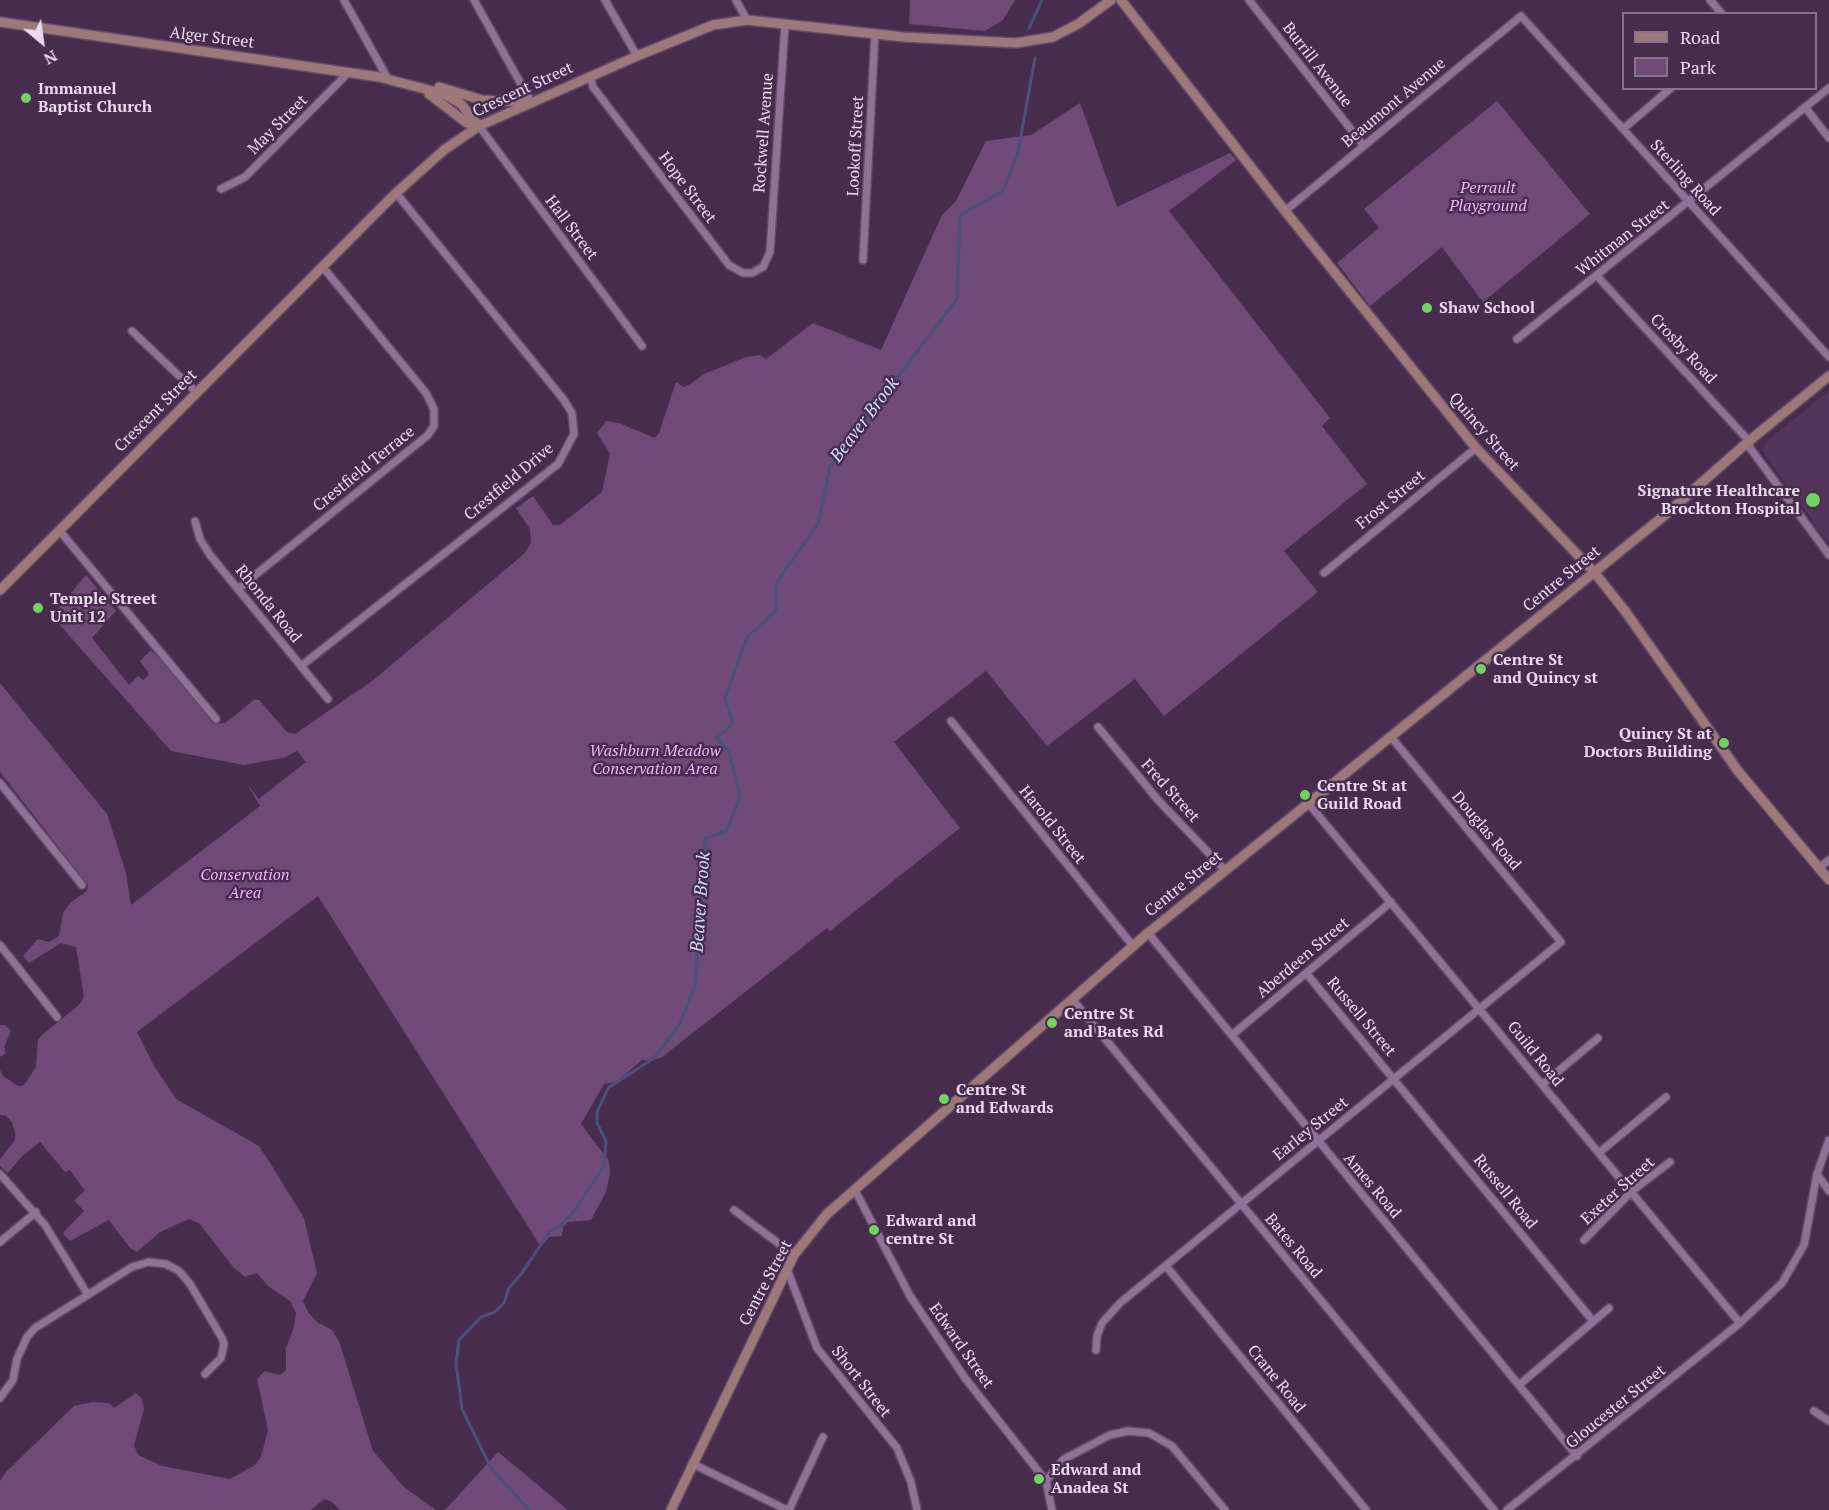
<!DOCTYPE html>
<html>
<head>
<meta charset="utf-8">
<style>
  body { margin:0 }
  #map { position:relative; width:1829px; height:1510px; overflow:hidden; background:#482c4d; font-family:"PT Serif",serif }
  canvas { display:block }
  .legend { position:absolute; left:1622px; top:12px; width:195px; height:78px; box-sizing:border-box; background:#482c4d; border:2px solid #8a728e; margin:0; padding:8px 10px; list-style:none; font-size:18px; color:#ecdbf0 }
  .legend li { display:flex; align-items:center; gap:12px; height:30px }
  .legend b { width:30px; border:2px solid #8a728e }
  .north { position:absolute; left:12px; top:12px; width:60px; height:60px; -webkit-text-stroke:4px #482c4d; paint-order:stroke; rotate:151deg; font-size:16px; font-weight:700; line-height:24px; text-align:center; color:#ecdbf0 }
  .north::after { content:''; display:block; margin:auto; width:21px; height:27px; background:#ecdbf0; clip-path:polygon(50% 0,100% 100%,50% 72%,0 100%) }
</style>
</head>
<body>
<div id="map">
<canvas width="1829" height="1510"></canvas>
<ul class="legend">
<li><b style="height:8px;background:#9c7878"></b>Road</li>
<li><b style="height:16px;background:#704a77"></b>Park</li>
</ul>
<div class="north">N</div>
</div>
<script>
const ctx = document.querySelector('canvas').getContext('2d');
ctx.lineJoin = 'round';
function fill(path, color) { ctx.fillStyle = color; ctx.fill(path, 'evenodd'); }
const toPath = rows => new Path2D(rows.map(r => 'M' + r).join(''));
function strokePath(path, color, width, dash) { ctx.strokeStyle = color; ctx.lineWidth = width; ctx.lineCap = dash ? 'butt' : 'round'; ctx.setLineDash(dash || []); ctx.stroke(path); }
function write(font, color, halo, rows, align = 'center') {
  ctx.font = font + ' "PT Serif",serif'; ctx.lineWidth = 5; ctx.setLineDash([]); ctx.textBaseline = 'middle'; ctx.strokeStyle = halo; ctx.fillStyle = color; for (const [text, x, y, turn = 0] of rows) {
    ctx.save(); ctx.translate(x, y); ctx.rotate((+turn || 0) * Math.PI / 180); ctx.textAlign = isNaN(turn) ? turn : align; if (halo) ctx.strokeText(text, 0, 0); ctx.fillText(text, 0, 0); ctx.restore();
  }
}
const built = toPath([
  [1829,391,1829,544,1762,450,1767,441]
]);
const green = toPath([
  [910,0,1015,0,1003,20,985,31,909,24],
  [1497,101,1590,214,1483,302,1442,247,1370,306,1337,263,1379,228,1364,209],
  [1080,103,1117,207,1230,153,1236,160,1169,211,1330,418,1322,426,1367,484,1284,551,1318,592,1164,716,1135,679,1047,746,986,671,894,742,960,828,830,931,827,928,662,1057,651,1061,642,1060,616,1082,604,1084,581,1124,609,1161,610,1174,606,1192,591,1220,568,1222,563,1227,562,1236,549,1237,541,1247,318,896,137,1032,153,1064,176,1099,259,1146,272,1166,304,1218,311,1248,317,1273,303,1301,308,1312,317,1322,332,1330,339,1341,373,1451,404,1487,436,1510,340,1510,332,1502,324,1499,311,1510,0,1510,0,1481,6,1472,74,1406,92,1402,109,1403,114,1408,136,1393,142,1399,144,1409,134,1445,138,1455,162,1466,230,1479,255,1465,261,1457,268,1430,257,1379,265,1371,280,1375,286,1370,286,1348,294,1327,296,1313,290,1301,268,1286,257,1273,245,1277,234,1268,199,1223,189,1219,160,1232,137,1252,130,1248,109,1220,70,1241,63,1233,84,1211,74,1200,85,1191,70,1170,65,1172,40,1142,22,1156,8,1173,0,1166,0,1159,15,1140,15,1133,12,1122,6,1116,0,1115,0,1070,3,1076,18,1086,24,1085,36,1067,38,1040,42,1035,80,1004,84,997,76,947,61,943,29,963,23,956,38,939,49,942,59,936,63,913,70,903,87,891,88,885,0,772,0,683,107,814,126,873,131,905,260,806,247,784,259,799,306,762,297,751,283,758,244,765,171,751,52,616,86,575,116,611,92,638,129,685,138,676,143,680,148,676,148,672,140,661,151,650,182,682,213,724,225,723,254,700,259,700,287,732,295,734,372,681,524,554,531,543,530,529,516,508,533,496,553,525,560,525,602,492,610,454,597,433,606,421,619,423,655,438,659,433,676,382,683,387,689,385,704,374,746,357,760,355,766,359,813,323,881,350,942,215,956,201,986,141,1031,135],
  [0,1025,5,1025,11,1031,4,1047,6,1053,0,1057],
  [498,1452,561,1504,567,1510,445,1510]
]);
const stream = toPath([
  [1029,28,1042,0],
  [529,1510,491,1468,462,1409,456,1363,459,1340,481,1317,495,1312,504,1303,509,1288,522,1273,549,1232,561,1225,575,1210,604,1166,606,1141,597,1123,597,1112,608,1088,654,1058,679,1025,695,987,705,839,727,830,740,797,729,752,716,738,733,724,725,698,747,637,776,611,776,583,818,524,830,466,957,299,960,215,1003,191,1018,152,1035,58]
]);
const street = toPath([
  [344,0,388,79],
  [474,0,531,102],
  [605,0,637,56],
  [736,0,747,20],
  [1249,0,1364,146],
  [1710,0,1722,14],
  [590,76,593,87,729,265,743,273,752,273,763,267,770,252,785,24],
  [1805,107,1829,138],
  [479,126,642,346],
  [1623,129,1671,88],
  [221,189,245,177,349,72],
  [1285,211,1521,16,1829,357],
  [863,260,875,33],
  [1597,276,1749,441,1750,448,1829,555],
  [132,331,196,392],
  [1517,339,1829,88],
  [195,521,200,539,210,555,328,699],
  [59,530,216,719],
  [1324,573,1476,448],
  [238,589,428,435,434,426,434,409,426,393,322,266],
  [301,666,558,464,574,434,572,413,564,400,396,193],
  [951,721,1133,946],
  [1098,727,1158,800,1225,870],
  [0,783,82,885],
  [1308,803,1740,1323],
  [1819,868,1829,860],
  [1148,933,1577,1456],
  [0,945,57,1017],
  [1306,973,1593,1321],
  [1073,1000,1494,1510],
  [1232,1035,1391,902],
  [1543,1084,1598,1038],
  [1600,1152,1666,1097],
  [0,1174,45,1225,88,1295],
  [1817,1174,1829,1191],
  [855,1190,910,1296,965,1378,1046,1481,1052,1510],
  [734,1210,794,1255],
  [1584,1240,1632,1191,1670,1162],
  [0,1242,36,1212],
  [1166,1266,1366,1510],
  [787,1269,817,1348,897,1448,911,1482,917,1510],
  [1096,1350,1097,1336,1102,1323,1120,1303,1561,942,1391,737],
  [1519,1385,1609,1308],
  [0,1398,13,1380,17,1359,27,1337,35,1328,132,1267,149,1262,166,1264,179,1271,190,1284,222,1338,224,1344,221,1358,205,1374],
  [1814,1411,1829,1421],
  [693,1464,787,1510],
  [1046,1481,1064,1459,1110,1435,1128,1431,1149,1433,1172,1446,1225,1510],
  [789,1510,823,1437],
  [1507,1510,1740,1323,1782,1283,1804,1245,1817,1174,1829,1140]
]);
const secondary = toPath([
  [1121,0,1285,211,1476,448,1594,572,1625,611,1738,771,1829,880],
  [0,22,379,77,444,94,460,103,479,126],
  [439,87,482,100,528,102],
  [429,94,467,123,479,126],
  [0,590,396,193,444,150,479,126,637,56,713,25,747,20,904,37,1016,43,1053,37,1078,24,1111,0],
  [671,1510,794,1255,827,1214,1148,933,1665,515,1749,441,1829,376]
]);
const markers = [
  [26,98,6,"#70d35f"],
  [1427,308,6,"#70d35f"],
  [1813,500,8,"#70d35f"],
  [38,608,6,"#70d35f"],
  [1481,669,6,"#70d35f"],
  [1724,743,6,"#70d35f"],
  [1305,795,6,"#70d35f"],
  [1052,1023,6,"#70d35f"],
  [944,1099,6,"#70d35f"],
  [874,1230,6,"#70d35f"],
  [1039,1479,6,"#70d35f"]
];
const streetNames = [
  ["Alger Street",212,38,7],
  ["Burrill Avenue",1317,65,52],
  ["Crescent Street",523,90,-25],
  ["Beaumont Avenue",1394,103,-40],
  ["May Street",278,125,-45],
  ["Rockwell Avenue",764,133,-86],
  ["Lookoff Street",856,146,-87],
  ["Sterling Road",1685,178,48],
  ["Hope Street",687,188,53],
  ["Hall Street",571,228,53],
  ["Whitman Street",1623,238,-38],
  ["Crosby Road",1683,349,47],
  ["Crescent Street",156,411,-45],
  ["Quincy Street",1484,432,49],
  ["Crestfield Terrace",364,469,-39],
  ["Crestfield Drive",509,482,-40],
  ["Frost Street",1391,500,-39],
  ["Centre Street",1562,579,-39],
  ["Rhonda Road",268,604,51],
  ["Fred Street",1170,791,48],
  ["Harold Street",1052,825,51],
  ["Douglas Road",1486,831,50],
  ["Centre Street",1184,884,-39],
  ["Aberdeen Street",1303,958,-40],
  ["Russell Street",1361,1017,50],
  ["Guild Road",1535,1054,51],
  ["Earley Street",1311,1129,-39],
  ["Ames Road",1372,1186,50],
  ["Exeter Street",1618,1191,-42],
  ["Russell Road",1505,1192,51],
  ["Bates Road",1293,1246,50],
  ["Centre Street",766,1283,-62],
  ["Edward Street",961,1346,55],
  ["Crane Road",1276,1379,51],
  ["Short Street",861,1382,52],
  ["Gloucester Street",1616,1407,-39]
];
const poiNames = [
  ["Immanuel",38,89],
  ["Baptist Church",38,107],
  ["Shaw School",1439,308],
  ["Signature Healthcare",1800,491,"right"],
  ["Brockton Hospital",1800,509,"right"],
  ["Temple Street",50,599],
  ["Unit 12",50,617],
  ["Centre St",1493,660],
  ["and Quincy st",1493,678],
  ["Quincy St at",1712,734,"right"],
  ["Doctors Building",1712,752,"right"],
  ["Centre St at",1317,786],
  ["Guild Road",1317,804],
  ["Centre St",1064,1014],
  ["and Bates Rd",1064,1032],
  ["Centre St",956,1090],
  ["and Edwards",956,1108],
  ["Edward and",886,1221],
  ["centre St",886,1239],
  ["Edward and",1051,1470],
  ["Anadea St",1051,1488]
];
const parkNames = [
  ["Perrault",1488,188],
  ["Playground",1488,206],
  ["Washburn Meadow",655,751],
  ["Conservation Area",655,769],
  ["Conservation",245,875],
  ["Area",245,893]
];
const waterNames = [
  ["Beaver Brook",865,420,-53],
  ["Beaver Brook",701,902,-86]
];
fill(built, '#55345b');
fill(green, '#704a77');
strokePath(stream, '#47527a', 3);
strokePath(street, '#624b68', 10);
strokePath(secondary, '#624b68', 12);
strokePath(street, '#917197', 7);
strokePath(secondary, '#9c7878', 9);
for (const [x, y, r, color] of markers) { const dot = new Path2D(); dot.arc(x, y, r, 0, 2 * Math.PI); ctx.fillStyle = color; ctx.fill(dot); strokePath(dot, '#482c4d', 2); }
write('16px', '#ecdbf0', '#482c4d', streetNames);
write('bold 16px', '#ecdbf0', '#482c4d', poiNames, 'left');
write('italic 16px', '#f0b0fd', '#482c4d', parkNames);
write('italic 18px', '#cadefe', '#482c4d', waterNames);
</script>
</body>
</html>
